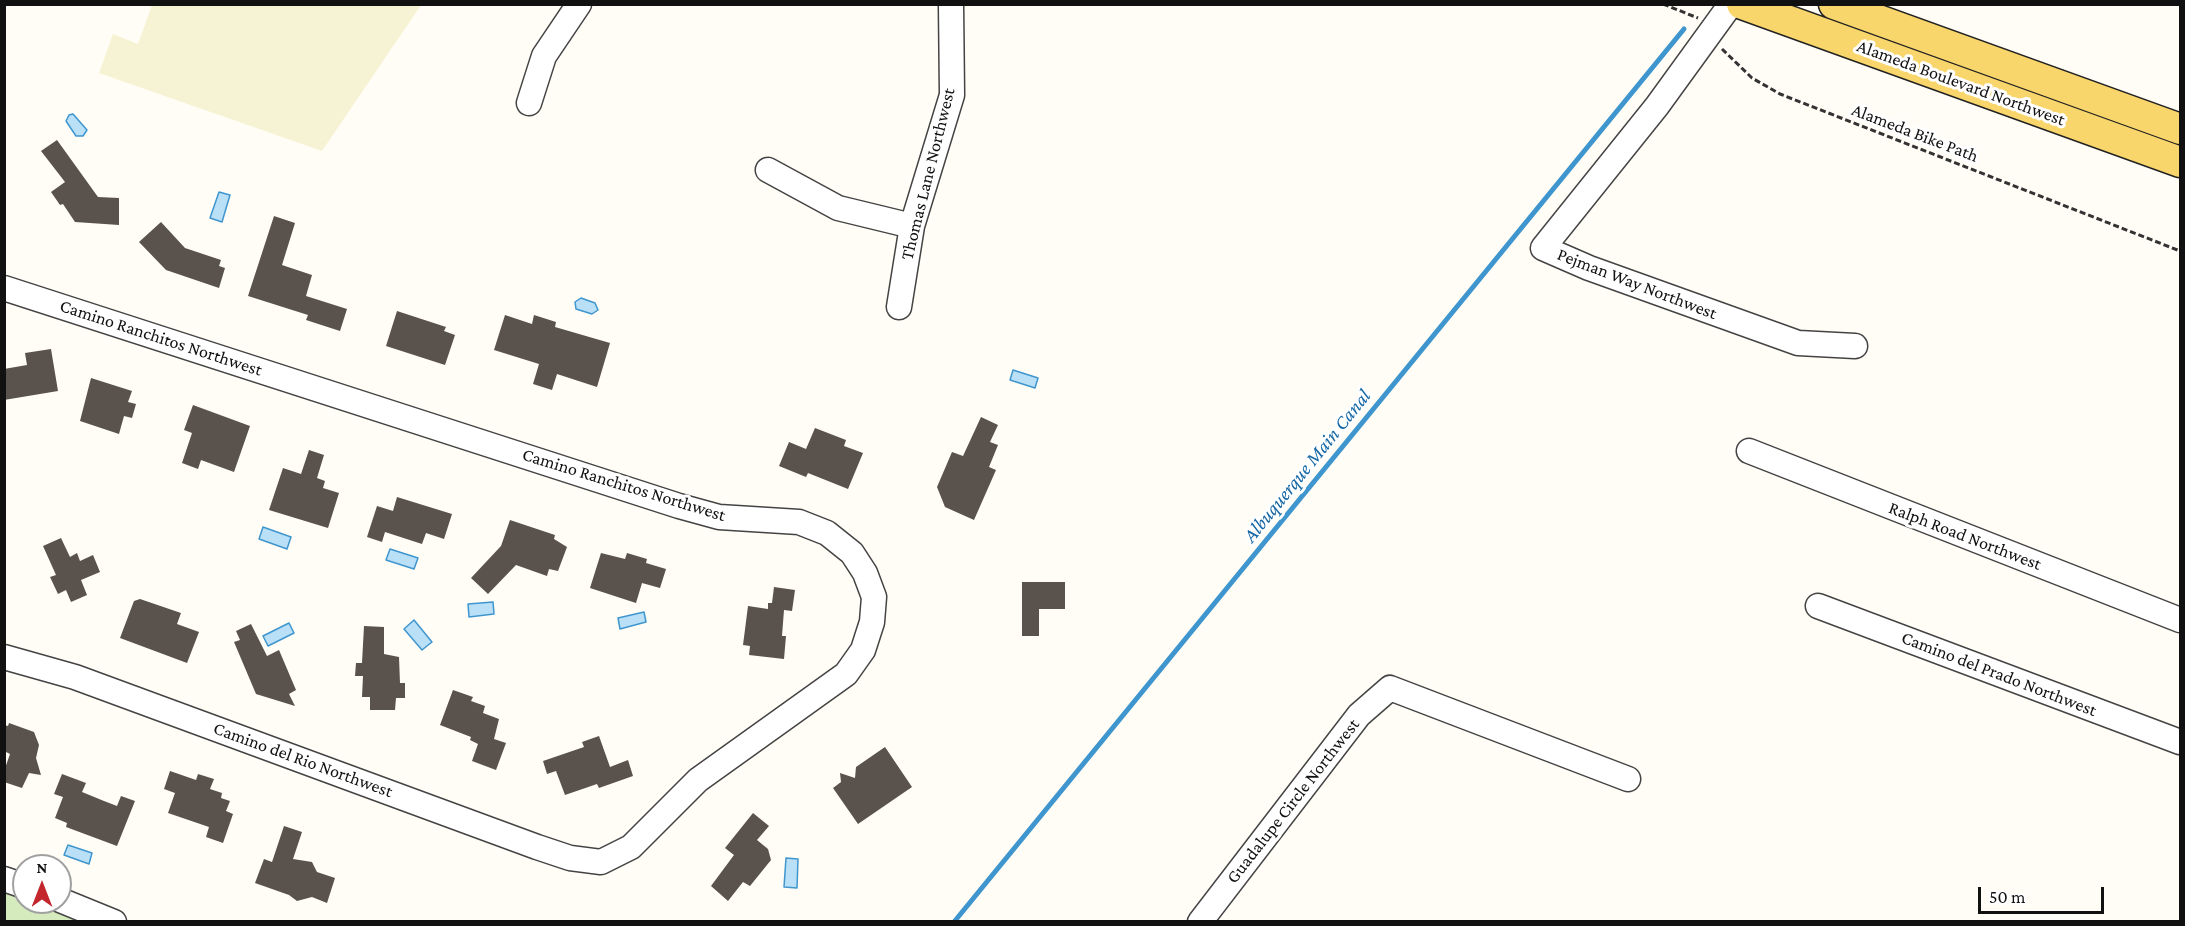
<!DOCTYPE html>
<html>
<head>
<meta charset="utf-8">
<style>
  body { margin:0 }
  #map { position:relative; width:2185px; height:926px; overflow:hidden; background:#fffdf5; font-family:"Crimson Pro",serif }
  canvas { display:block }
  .frame { position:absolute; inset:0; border:6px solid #111; pointer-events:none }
  .north { position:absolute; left:12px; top:854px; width:60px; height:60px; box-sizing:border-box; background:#fff; border:2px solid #a0a0a0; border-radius:50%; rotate:0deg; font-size:16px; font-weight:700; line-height:24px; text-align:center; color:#111 }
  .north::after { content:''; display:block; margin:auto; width:21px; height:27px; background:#c4262e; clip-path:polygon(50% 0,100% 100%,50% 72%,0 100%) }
  .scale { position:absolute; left:1978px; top:887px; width:126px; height:27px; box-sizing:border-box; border:3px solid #111; border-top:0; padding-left:8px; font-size:18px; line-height:21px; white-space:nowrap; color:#111; -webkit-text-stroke:4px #fff; paint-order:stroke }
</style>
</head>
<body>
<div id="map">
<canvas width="2185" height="926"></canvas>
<div class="frame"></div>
<div class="north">N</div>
<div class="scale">50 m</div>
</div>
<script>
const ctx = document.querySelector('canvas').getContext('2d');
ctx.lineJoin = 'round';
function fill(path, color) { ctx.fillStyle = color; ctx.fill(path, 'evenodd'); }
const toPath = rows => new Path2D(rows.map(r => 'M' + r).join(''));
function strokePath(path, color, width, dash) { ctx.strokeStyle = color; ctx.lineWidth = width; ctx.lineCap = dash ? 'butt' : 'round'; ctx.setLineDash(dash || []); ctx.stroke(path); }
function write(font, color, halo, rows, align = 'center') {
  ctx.font = font + ' "Crimson Pro",serif'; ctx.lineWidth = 6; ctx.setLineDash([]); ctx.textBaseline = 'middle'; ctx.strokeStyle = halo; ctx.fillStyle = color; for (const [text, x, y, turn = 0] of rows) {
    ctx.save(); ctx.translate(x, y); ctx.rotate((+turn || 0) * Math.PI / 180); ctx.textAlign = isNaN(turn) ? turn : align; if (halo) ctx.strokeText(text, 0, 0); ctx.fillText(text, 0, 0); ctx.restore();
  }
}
const farmland = toPath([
  [152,5,152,4,421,5,322,151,99,73,113,34,138,44]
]);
const green = toPath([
  [4,885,24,893,24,902,46,902,95,921,5,921]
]);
const water = toPath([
  [73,114,87,130,83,136,76,136,66,121,69,115,73,114],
  [219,192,230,195,222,222,210,218,219,192],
  [581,298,595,303,598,310,592,314,576,309,575,302,581,298],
  [1013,370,1038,378,1035,388,1010,380,1013,370],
  [263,527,291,537,287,549,259,539,263,527],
  [390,549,418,558,414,569,386,560,390,549],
  [493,602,494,614,469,617,468,604,493,602],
  [644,612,646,622,620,629,618,618,644,612],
  [414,620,432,642,422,650,404,629,414,620],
  [289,623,294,633,268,646,263,636,289,623],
  [68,845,92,853,89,864,64,855,68,845],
  [786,858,798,859,797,888,784,887,786,858]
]);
const stream = toPath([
  [954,922,1684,29]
]);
const building = toPath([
  [57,140,98,197,119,198,119,225,75,222,63,204,60,205,51,192,65,182,41,151],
  [274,216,295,223,282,265,312,275,306,296,347,309,340,331,306,320,308,315,248,296],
  [161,222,185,248,221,260,219,266,225,268,219,288,166,270,139,242],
  [397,311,446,327,444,331,455,335,445,365,386,346],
  [505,315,532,324,534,315,556,322,555,327,610,343,597,387,557,374,552,390,533,384,539,364,494,350],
  [51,349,58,391,4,400,4,369,27,365,25,353],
  [91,378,132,391,128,402,136,404,132,418,124,416,119,434,80,421],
  [193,405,250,426,234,472,201,460,198,469,182,463,192,433,184,430],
  [981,417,998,425,990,442,998,445,989,467,996,470,974,520,945,507,937,487,952,452,963,456],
  [815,428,846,440,844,446,863,453,848,489,808,473,806,477,779,466,789,442,806,449],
  [309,450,324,455,317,478,325,481,323,488,339,493,328,528,269,510,283,468,301,474],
  [397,497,452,514,444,539,426,533,422,544,385,532,382,542,367,537,377,506,393,511],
  [510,520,555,535,554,539,567,547,558,571,549,569,547,576,516,565,488,594,471,578,501,546],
  [61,538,70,557,77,553,80,561,93,555,100,572,81,580,87,595,71,602,66,590,58,594,50,577,56,575,43,546],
  [601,553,625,559,627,553,647,559,646,563,666,569,660,588,642,583,636,603,590,588],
  [1022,582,1065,582,1065,609,1039,609,1039,636,1022,636],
  [774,587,795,590,792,611,784,610,782,636,786,636,784,659,749,655,750,646,743,645,748,606,768,609,768,603,772,603],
  [140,599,181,613,177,624,199,632,187,663,120,638,134,601],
  [251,624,267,656,279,650,296,690,289,694,295,706,256,694,234,642,240,640,236,631],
  [364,626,384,627,384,654,399,657,400,683,405,683,405,698,396,698,395,710,370,710,370,697,362,697,363,676,355,676,356,663,362,663],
  [453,690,473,697,471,701,485,706,483,713,499,719,494,739,506,743,496,770,472,761,478,744,470,740,471,737,440,725],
  [9,723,34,732,39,745,36,758,41,775,29,773,22,788,4,782,4,771,10,754,4,751,4,725,8,726],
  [599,736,610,767,628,760,633,776,599,788,597,784,565,795,556,771,547,774,543,761,584,747,582,742],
  [885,747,912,787,858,824,833,788,841,782,840,773,855,778,856,767],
  [170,771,196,780,198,774,214,779,210,789,222,793,221,798,230,801,226,811,233,814,223,843,206,837,209,827,168,813,175,793,164,789],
  [62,774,86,783,82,792,104,801,117,806,121,796,135,801,117,846,66,827,67,823,55,818,63,797,54,794],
  [753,813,769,826,757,840,768,849,771,860,750,886,743,882,728,901,711,886,734,855,725,848],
  [284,826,302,832,293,859,312,862,317,872,335,878,327,903,312,897,297,901,289,895,255,883,264,859,272,862]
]);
const path = toPath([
  [1555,4,1602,4],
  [1663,4,1698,18],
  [1722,49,1752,78,1780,94,2180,251]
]);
const minor = toPath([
  [1731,4,1657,106,1543,248,1589,268,1798,343,1855,346],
  [529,103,544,56,579,4],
  [768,170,838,208,912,226],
  [4,288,679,506,719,517,799,522,827,533,852,553,865,573,874,597,872,622,863,650,846,674,698,780,631,847,601,862,570,858,537,847,75,677,4,657],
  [899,307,912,226,952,95,951,4],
  [1749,451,2180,620],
  [1818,606,2180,742],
  [4,879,24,886],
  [60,900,114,922],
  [1200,922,1359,715,1390,688,1628,779]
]);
const major = toPath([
  [1742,4,2180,162],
  [1834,4,2180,129]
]);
const streetNames = [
  ["Alameda Boulevard Northwest",1961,83,20],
  ["Alameda Bike Path",1915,133,21],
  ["Thomas Lane Northwest",928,174,-76],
  ["Pejman Way Northwest",1637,284,21],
  ["Camino Ranchitos Northwest",161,338,18],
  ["Camino Ranchitos Northwest",624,485,17],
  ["Ralph Road Northwest",1965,536,21],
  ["Camino del Prado Northwest",1999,674,21],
  ["Camino del Rio Northwest",303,760,20],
  ["Guadalupe Circle Northwest",1293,801,-52]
];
const waterNames = [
  ["Albuquerque Main Canal",1307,466,-51]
];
fill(farmland, '#f6f3d4');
fill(green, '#d5ebbd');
fill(water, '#b9e0f7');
strokePath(water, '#3f96cf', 1.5);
strokePath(stream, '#3f96cf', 5);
fill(building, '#5a524d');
strokePath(minor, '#444', 27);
strokePath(major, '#222', 33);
strokePath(path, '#333', 3, [6, 3]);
strokePath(minor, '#fff', 24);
strokePath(major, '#f9d66b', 30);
write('18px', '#111', '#fff', streetNames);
write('italic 20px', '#1768a6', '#fff', waterNames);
</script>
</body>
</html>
